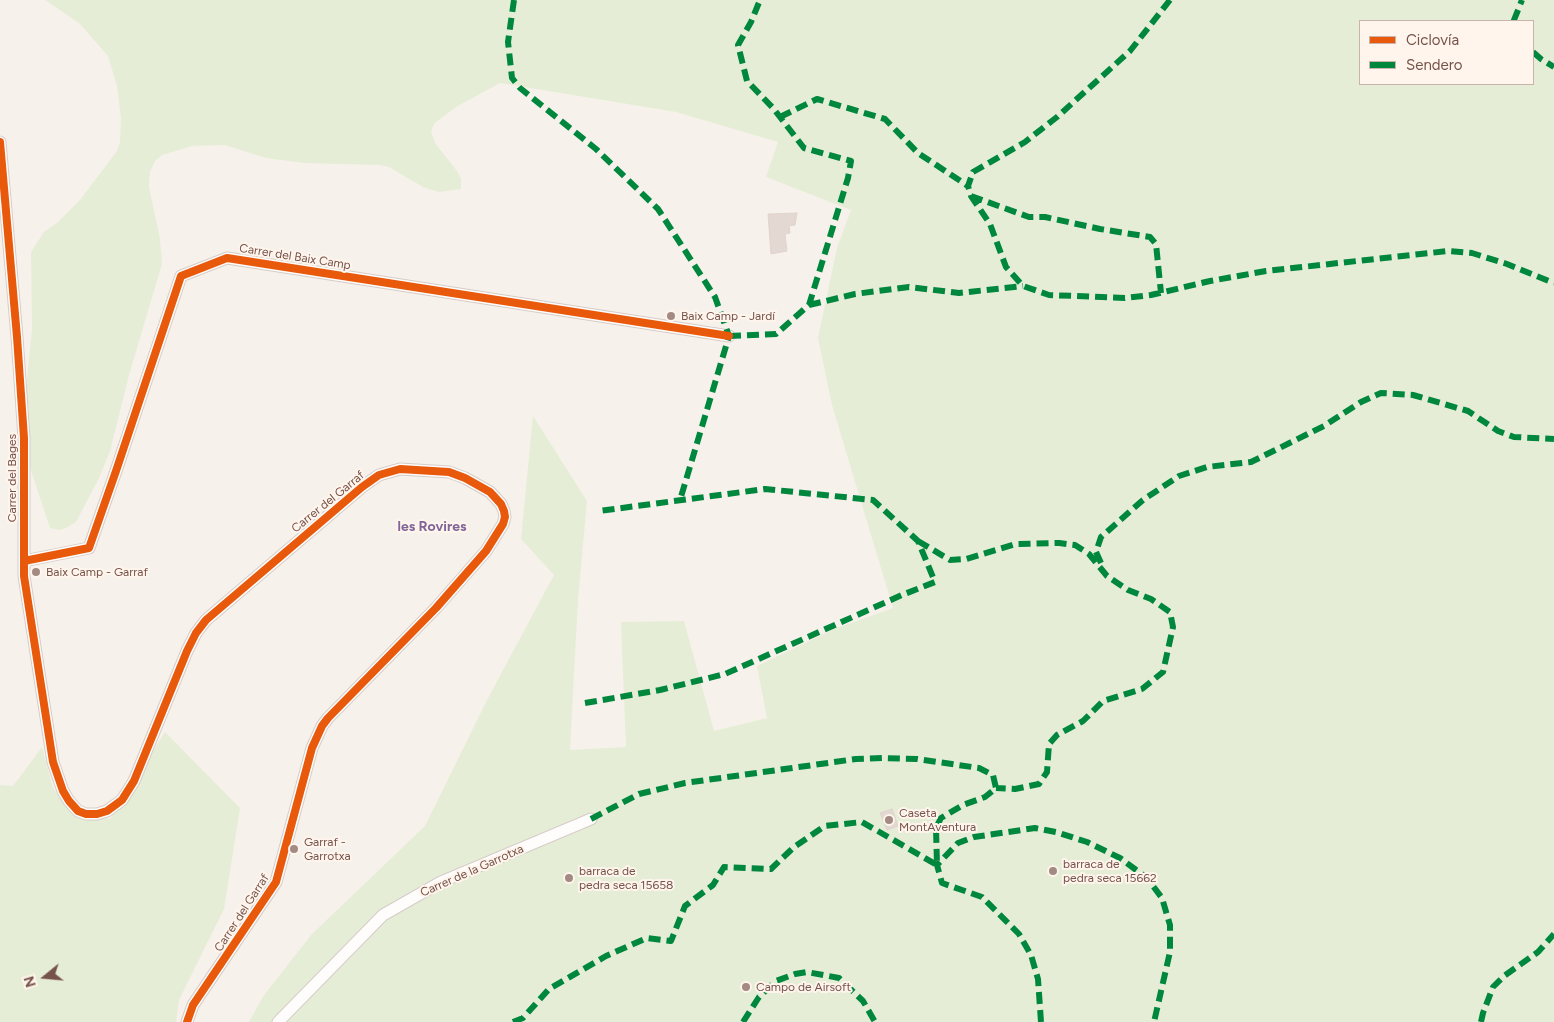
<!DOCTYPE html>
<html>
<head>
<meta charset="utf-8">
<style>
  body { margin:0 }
  #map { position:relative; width:1554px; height:1022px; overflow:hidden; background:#f7f1eb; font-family:Figtree,sans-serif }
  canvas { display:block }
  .legend { position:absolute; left:1359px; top:20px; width:175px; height:65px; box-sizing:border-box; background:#fff5ec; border:1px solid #c8b4ab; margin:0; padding:6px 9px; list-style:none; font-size:15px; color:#76534a }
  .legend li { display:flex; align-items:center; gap:10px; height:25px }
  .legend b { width:25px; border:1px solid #c8b4ab }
  .north { position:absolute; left:20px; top:952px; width:50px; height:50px; -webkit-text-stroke:4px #fff5ec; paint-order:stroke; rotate:253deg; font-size:14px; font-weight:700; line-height:20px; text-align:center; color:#76534a }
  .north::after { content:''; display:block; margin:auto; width:18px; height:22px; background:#76534a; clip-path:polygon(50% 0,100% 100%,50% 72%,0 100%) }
</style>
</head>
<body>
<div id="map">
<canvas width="1554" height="1022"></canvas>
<ul class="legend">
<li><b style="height:6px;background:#e8590c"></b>Ciclovía</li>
<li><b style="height:6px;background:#00873e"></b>Sendero</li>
</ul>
<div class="north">N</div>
</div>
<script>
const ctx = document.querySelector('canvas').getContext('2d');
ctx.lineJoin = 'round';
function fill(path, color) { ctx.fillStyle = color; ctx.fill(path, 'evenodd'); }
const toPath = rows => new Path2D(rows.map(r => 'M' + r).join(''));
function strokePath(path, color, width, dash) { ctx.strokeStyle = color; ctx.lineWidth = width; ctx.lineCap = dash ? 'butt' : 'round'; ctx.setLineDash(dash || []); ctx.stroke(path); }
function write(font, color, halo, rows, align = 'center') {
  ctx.font = font + ' Figtree,sans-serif'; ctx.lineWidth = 4; ctx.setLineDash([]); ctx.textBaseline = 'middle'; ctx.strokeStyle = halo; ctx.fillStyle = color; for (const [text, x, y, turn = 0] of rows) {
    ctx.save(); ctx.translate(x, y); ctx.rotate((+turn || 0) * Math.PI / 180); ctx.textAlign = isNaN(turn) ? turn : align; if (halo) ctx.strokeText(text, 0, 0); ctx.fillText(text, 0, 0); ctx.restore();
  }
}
const green = toPath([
  [45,0,1554,0,1554,1022,249,1022,264,995,312,934,425,826,487,700,554,575,521,539,533,416,587,501,578,599,570,750,626,747,621,622,684,621,714,731,767,718,757,666,834,629,893,608,832,405,818,338,837,248,851,210,766,177,778,142,676,112,500,83,456,107,435,123,431,131,435,143,457,171,461,179,461,189,439,192,423,187,389,167,380,165,304,163,266,158,225,145,192,146,162,155,155,161,150,172,149,187,160,239,162,264,129,375,110,451,99,478,76,522,68,527,60,530,50,528,27,458,26,434,27,380,32,329,31,252,44,232,58,222,80,200,117,151,120,142,121,118,117,86,108,56,79,23],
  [1360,21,1533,21,1533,84,1360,84],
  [165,732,240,808,224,909,179,1000,176,1022,0,1022,0,785,13,786,42,747,53,788,72,814,110,819]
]);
const building = toPath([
  [797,213,795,225,789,226,790,233,785,234,787,251,771,254,768,214,797,213],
  [892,809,898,826,887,830,880,813,892,809]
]);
const minor = toPath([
  [0,142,17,337,24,438,24,576,53,762,63,791,69,801,78,811,86,814,97,814,107,811,122,800,134,781,187,651,196,633,206,620,362,487,379,475,400,469,449,472,465,478,490,492,501,504,504,511,505,517,503,524,486,551,436,608,328,718,322,726,312,748,276,882,193,1005,187,1022],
  [24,561,89,548,116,471,181,276,227,258,729,336],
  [278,1022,383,915,441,882,591,819]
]);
const quiet = toPath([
  [514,0,508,42,512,78,520,88,596,149,658,209,715,297,729,336,680,500],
  [1170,0,1130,51,1057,117,1025,142,973,172,968,186,971,196,990,224,1006,267,1023,286,1049,295,1125,298,1151,295,1210,281,1266,271,1448,251,1472,253,1507,264,1554,283],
  [1514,21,1514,20,1522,0],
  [1533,52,1541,59,1554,67],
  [780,117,817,99,885,119,918,153,968,186],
  [971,196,1029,217,1045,217,1100,229,1150,237,1156,244,1161,293],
  [809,305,855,294,909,287,959,293,1023,286],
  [729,336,776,334,809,305,848,178,851,161,804,148,773,108,747,81,738,45,751,22,760,0],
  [918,541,950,560,966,559,1016,544,1059,543,1075,545,1089,554,1107,576,1128,590,1151,599,1170,612,1173,627,1163,672,1142,689,1103,701,1083,721,1057,735,1049,744,1047,772,1039,784,1015,789,996,788],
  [1101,563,1096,552,1101,537,1143,500,1179,476,1207,467,1251,462,1324,426,1361,402,1381,393,1413,395,1468,411,1498,431,1514,437,1554,439],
  [585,703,660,690,725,674,902,595,935,582,918,541,873,500,765,489,599,511],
  [591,819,639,794,685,783,856,759,882,758,917,759,979,768,993,775,996,788,985,797,963,805,941,818,936,828,937,865],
  [513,1022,523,1018,549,989,606,956,647,938,671,941,685,906,713,885,724,867,771,869,794,847,825,826,862,822,937,865],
  [743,1022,759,997,776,981,795,974,807,972,839,978,863,1001,875,1022],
  [1041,1022,1038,979,1031,955,1019,934,982,897,942,883,937,865,958,843,974,837,1035,828,1056,832,1087,842,1120,858,1147,878,1162,898,1170,925,1170,952,1154,1022],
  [1481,1022,1483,1013,1493,987,1504,976,1538,952,1554,934]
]);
const cycleway = toPath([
  [0,142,17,337,24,438,24,576,53,762,63,791,69,801,78,811,86,814,97,814,107,811,122,800,134,781,187,651,196,633,206,620,362,487,379,475,400,469,449,472,465,478,490,492,501,504,504,511,505,517,503,524,486,551,436,608,328,718,322,726,312,748,276,882,193,1005,187,1022],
  [24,561,89,548,116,471,181,276,227,258,729,336]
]);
const markers = [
  [671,316,5,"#a38a82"],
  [36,572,5,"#a38a82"],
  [889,820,5,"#a38a82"],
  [294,849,5,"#a38a82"],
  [1053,871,5,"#a38a82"],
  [569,878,5,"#a38a82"],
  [746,987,5,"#a38a82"]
];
const streetNames = [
  ["Carrer del Baix Camp",295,257,9],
  ["Carrer del Bages",12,478,-90],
  ["Carrer del Garraf",328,502,-39],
  ["Carrer de la Garrotxa",472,871,-24],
  ["Carrer del Garraf",242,913,-57]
];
const poiNames = [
  ["Baix Camp - Jardí",681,316],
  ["Baix Camp - Garraf",46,572],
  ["Caseta",899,813],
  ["MontAventura",899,827],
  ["Garraf -",304,842],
  ["Garrotxa",304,856],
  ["barraca de",1063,864],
  ["pedra seca 15662",1063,878],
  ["barraca de",579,871],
  ["pedra seca 15658",579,885],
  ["Campo de Airsoft",756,987]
];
const neighbourhoodNames = [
  ["les Rovires",432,527]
];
fill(green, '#e6edd6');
fill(building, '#e4d8d2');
strokePath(building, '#e0d3cd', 1);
strokePath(minor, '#d6ccc8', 13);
strokePath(minor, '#fefdfc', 11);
strokePath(quiet, '#00873e', 6, [12, 6]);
strokePath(cycleway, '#e8590c', 8);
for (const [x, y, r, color] of markers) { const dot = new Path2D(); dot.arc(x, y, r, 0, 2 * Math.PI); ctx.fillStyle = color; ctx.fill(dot); strokePath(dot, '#fff5ec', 2); }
write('12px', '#76534a', '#fff5ec', streetNames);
write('12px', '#76534a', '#fff5ec', poiNames, 'left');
write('bold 14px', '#806699', '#fff5ec', neighbourhoodNames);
</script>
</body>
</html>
